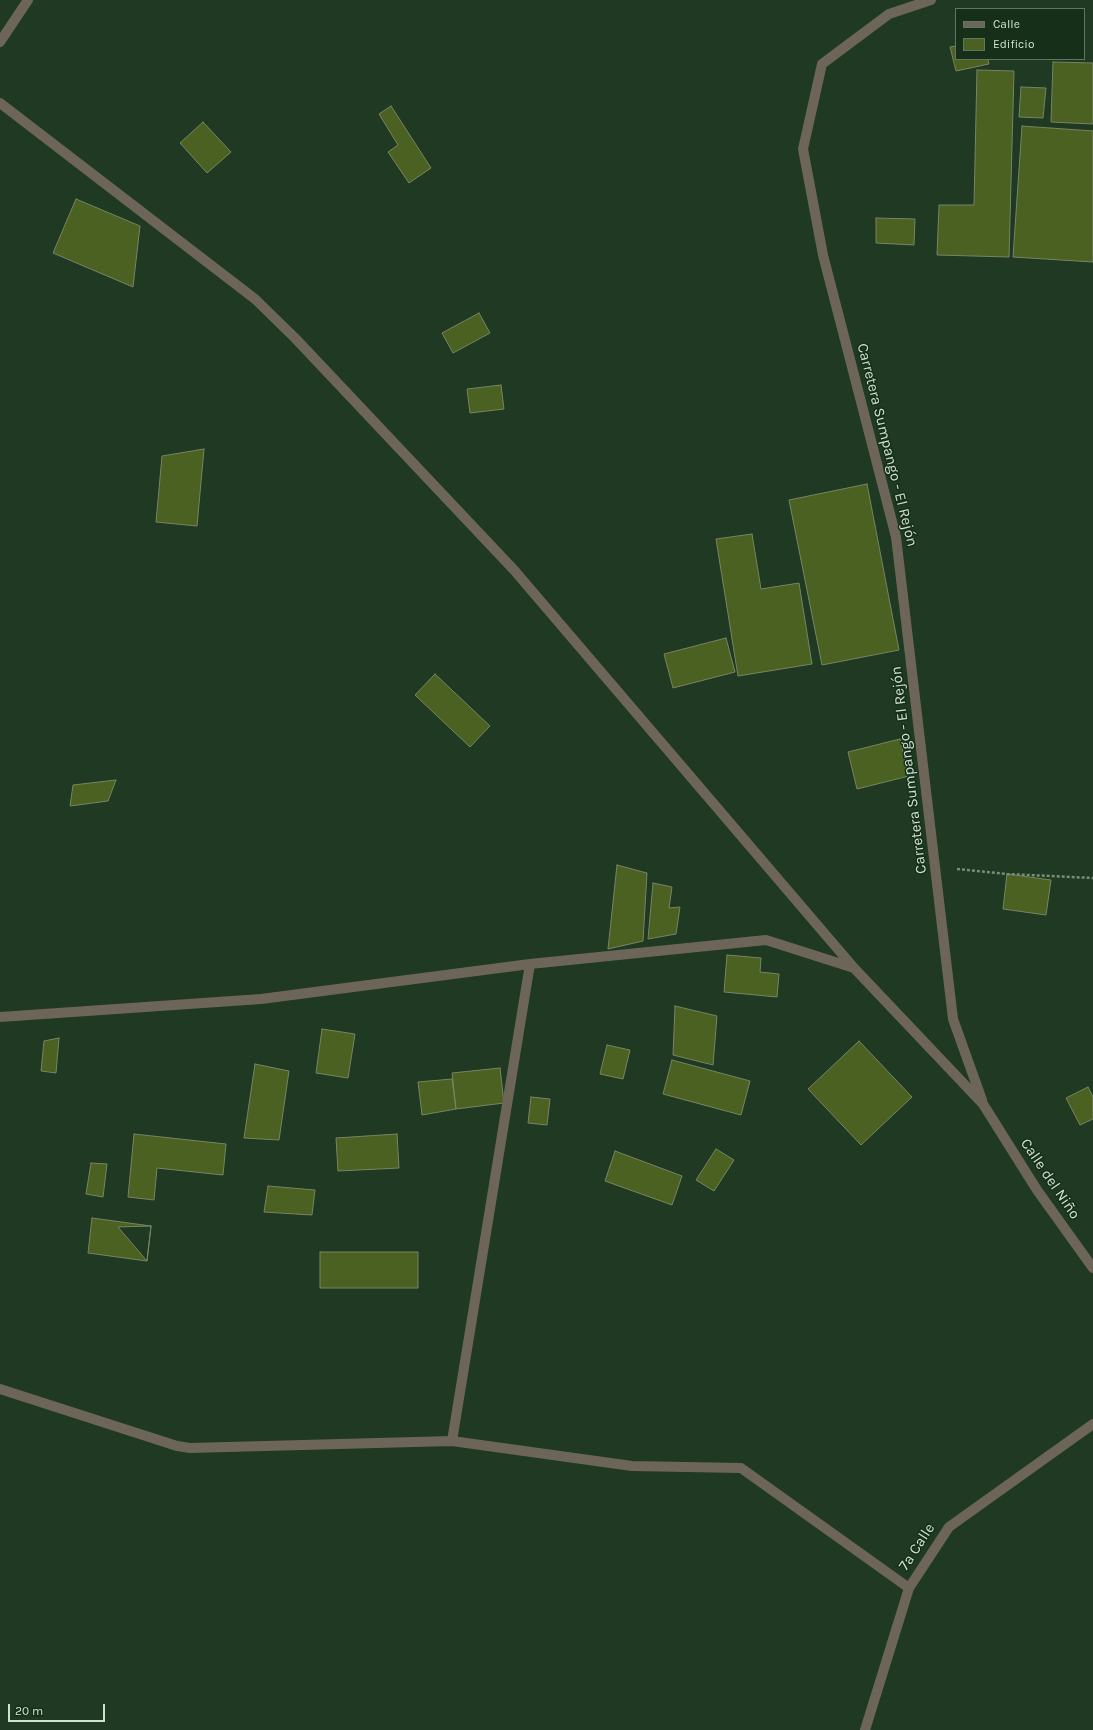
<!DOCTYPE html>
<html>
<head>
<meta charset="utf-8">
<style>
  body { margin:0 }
  #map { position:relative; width:1093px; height:1730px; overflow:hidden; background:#1f3922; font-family:Karla,sans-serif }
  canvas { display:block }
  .legend { position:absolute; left:955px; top:8px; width:130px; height:52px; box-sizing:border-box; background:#152f19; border:1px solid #607663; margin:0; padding:5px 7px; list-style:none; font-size:12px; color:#d0e0d1 }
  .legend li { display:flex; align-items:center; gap:8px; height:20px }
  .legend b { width:20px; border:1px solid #607663 }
  .scale { position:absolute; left:8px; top:1704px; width:97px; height:18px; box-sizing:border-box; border:2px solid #d0e0d1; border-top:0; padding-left:5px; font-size:12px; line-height:14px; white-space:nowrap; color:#d0e0d1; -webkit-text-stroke:3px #152f19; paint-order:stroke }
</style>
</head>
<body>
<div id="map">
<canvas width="1093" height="1730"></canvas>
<ul class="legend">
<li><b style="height:5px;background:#6d6658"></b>Calle</li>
<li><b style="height:11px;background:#4a6122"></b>Edificio</li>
</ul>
<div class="scale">20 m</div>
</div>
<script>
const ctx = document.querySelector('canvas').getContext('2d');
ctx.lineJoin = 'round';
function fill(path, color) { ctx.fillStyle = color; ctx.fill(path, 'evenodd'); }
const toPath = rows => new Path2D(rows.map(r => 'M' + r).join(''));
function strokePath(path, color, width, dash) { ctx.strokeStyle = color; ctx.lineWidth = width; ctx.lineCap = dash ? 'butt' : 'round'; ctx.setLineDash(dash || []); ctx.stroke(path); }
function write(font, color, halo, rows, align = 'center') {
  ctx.font = font + ' Karla,sans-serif'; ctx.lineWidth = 3; ctx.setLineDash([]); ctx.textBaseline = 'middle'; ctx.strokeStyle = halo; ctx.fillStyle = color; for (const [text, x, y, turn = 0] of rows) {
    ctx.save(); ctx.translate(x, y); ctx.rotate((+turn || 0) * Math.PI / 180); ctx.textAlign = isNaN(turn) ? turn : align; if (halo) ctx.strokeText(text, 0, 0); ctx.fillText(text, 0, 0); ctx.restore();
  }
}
const building = toPath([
  [956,46,956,59,988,59,989,64,956,71,950,47,956,46],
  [1053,62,1093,63,1093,124,1051,122,1053,62],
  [977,70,1014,71,1009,257,937,255,939,205,974,205,977,70],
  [1021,87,1046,88,1043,118,1019,117,1021,87],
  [391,106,431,168,409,183,388,152,398,145,379,114,391,106],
  [203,122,231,152,207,173,180,143,203,122],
  [1022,126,1093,131,1093,262,1013,257,1022,126],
  [76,199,140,226,133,287,53,253,76,199],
  [876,218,915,219,914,245,876,243,876,218],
  [479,313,490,333,453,353,442,333,479,313],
  [501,385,504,409,470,413,467,389,501,385],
  [204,449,197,526,156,522,162,456,204,449],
  [867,484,899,650,822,665,789,500,867,484],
  [752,534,761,589,799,583,812,664,738,676,716,539,752,534],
  [726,638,735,672,673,688,664,654,726,638],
  [435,674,490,726,470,747,415,695,435,674],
  [900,739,909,776,857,789,848,752,900,739],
  [116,780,108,801,70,806,73,785,116,780],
  [617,865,647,873,643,941,608,949,617,865],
  [1007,874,1051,880,1046,915,1003,909,1007,874],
  [653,883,672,887,669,908,680,907,676,934,648,939,653,883],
  [727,955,761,958,760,972,779,974,777,997,724,992,727,955],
  [675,1006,717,1016,713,1065,673,1055,675,1006],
  [322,1029,355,1034,348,1078,316,1073,322,1029],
  [59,1038,56,1073,41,1071,44,1041,59,1038],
  [859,1041,912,1097,861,1145,808,1089,859,1041],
  [607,1045,630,1050,623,1079,600,1074,607,1045],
  [672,1060,750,1081,741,1115,663,1094,672,1060],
  [255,1064,289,1071,279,1140,244,1138,255,1064],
  [500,1068,504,1103,456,1109,452,1073,500,1068],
  [452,1079,456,1109,422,1115,418,1082,452,1079],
  [1088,1087,1093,1097,1093,1119,1080,1125,1066,1098,1088,1087],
  [531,1097,550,1099,547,1125,528,1123,531,1097],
  [134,1134,226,1144,223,1175,157,1168,154,1200,128,1197,134,1134],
  [397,1134,399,1168,338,1171,336,1138,397,1134],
  [716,1149,734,1160,714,1191,696,1180,716,1149],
  [615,1151,682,1176,672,1205,605,1181,615,1151],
  [91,1163,107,1164,103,1197,86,1194,91,1163],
  [268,1186,315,1190,312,1215,264,1212,268,1186],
  [92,1218,151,1226,147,1261,88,1253,92,1218],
  [151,1226,147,1261,118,1227,151,1226],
  [320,1252,418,1252,418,1288,320,1288,320,1252]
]);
const path = toPath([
  [957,869,1007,874,1093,878]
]);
const minor = toPath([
  [931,0,889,14,822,64,803,149,823,255,896,537,953,1019,982,1100],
  [0,42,28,0],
  [0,103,255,299,295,338,514,570,854,968,983,1104,1037,1190,1093,1268],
  [0,1017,261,999,530,964,766,940,854,968],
  [0,1389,177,1446,190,1448,452,1441,632,1466,741,1468,909,1588],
  [452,1441,530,964],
  [865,1730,909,1588,949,1527,1093,1424]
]);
const streetNames = [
  ["Carretera Sumpango - El Rejón",887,445,76],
  ["Carretera Sumpango - El Rejón",909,770,-97],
  ["Calle del Niño",1050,1179,56],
  ["7a Calle",917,1547,-57]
];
fill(building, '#4a6122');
strokePath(building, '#778564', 1);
strokePath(path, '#778c79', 2.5, [3, 2]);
strokePath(minor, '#6d6658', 10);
write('15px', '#d0e0d1', '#152f19', streetNames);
</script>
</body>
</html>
